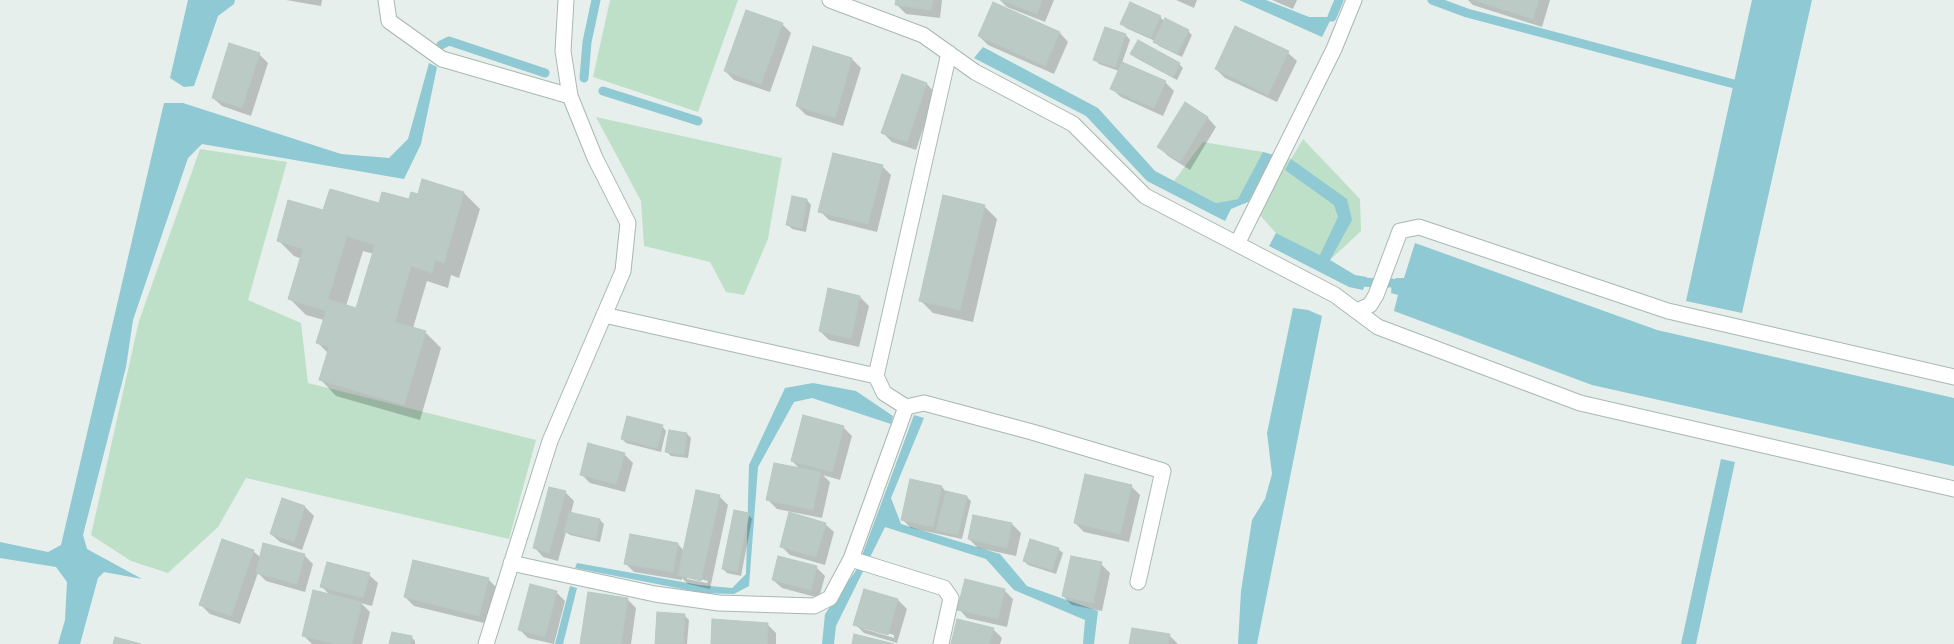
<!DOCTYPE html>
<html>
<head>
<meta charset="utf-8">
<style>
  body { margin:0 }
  canvas { display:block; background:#e6efeb }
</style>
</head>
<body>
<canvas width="1954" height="644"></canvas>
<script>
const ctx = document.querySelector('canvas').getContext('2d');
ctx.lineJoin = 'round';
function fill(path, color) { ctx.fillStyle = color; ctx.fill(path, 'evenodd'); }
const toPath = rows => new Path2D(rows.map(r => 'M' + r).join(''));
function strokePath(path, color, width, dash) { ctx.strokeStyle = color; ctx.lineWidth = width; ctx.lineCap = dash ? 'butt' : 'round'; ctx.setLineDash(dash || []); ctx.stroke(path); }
const green = toPath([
  [610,0,738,0,698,112,593,77],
  [596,117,782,158,768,239,744,295,726,292,710,262,644,246,641,201],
  [1303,139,1360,199,1361,231,1330,260,1276,233,1248,202,1238,199,1216,203,1174,181,1203,142,1263,152,1291,159],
  [200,149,287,162,248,300,301,323,308,383,536,440,509,539,246,478,218,527,168,573,131,561,91,535,139,321]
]);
const water = toPath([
  [188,0,235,0,234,4,218,16,194,86,184,87,170,78],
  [1239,0,1266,0,1309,17,1332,17,1322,37],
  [1752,0,1812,0,1742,313,1686,301],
  [983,47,1098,108,1155,171,1216,203,1238,199,1263,152,1273,155,1248,202,1231,209,1225,221,1147,181,1086,116,974,58],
  [429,63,437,67,421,144,404,179,202,144,188,158,133,320,126,367,83,535,87,549,142,579,104,572,98,578,80,644,58,644,65,620,67,582,56,567,0,558,0,542,48,552,61,545,164,103,183,103,341,154,389,158,408,139],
  [1291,159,1347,199,1352,220,1330,260,1355,275,1367,277,1363,290,1349,287,1269,246,1276,233,1320,255,1338,217,1334,205,1285,170],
  [1415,243,1657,330,1954,398,1954,466,1592,385,1394,311,1398,295,1391,293,1392,283,1396,278,1404,278],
  [1293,308,1308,310,1322,316,1257,644,1238,644,1241,591,1252,520,1265,499,1272,474,1267,433],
  [813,383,856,391,893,416,891,424,812,398,794,402,758,467,749,586,734,594,703,593,575,568,577,563,699,585,732,588,746,574,749,465,785,388],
  [914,415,924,418,891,498,901,524,1000,554,1027,586,1098,611,1094,644,1083,644,1085,620,1014,590,986,559,885,527,836,626,834,644,822,644,825,614,857,569],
  [1721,459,1735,462,1696,644,1681,644],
  [570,586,577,588,563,644,555,644]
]);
const shadow = toPath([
  [286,0,322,0,321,6],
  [897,0,942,0,940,18,906,14,897,5],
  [1000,0,1054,0,1045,22,1007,7],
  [1176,0,1197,0,1194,8],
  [1272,0,1297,0,1293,9],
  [1468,0,1550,0,1542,27,1473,5],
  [1131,4,1160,17,1165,22,1188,31,1192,35,1182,57,1159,46,1155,41,1126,28,1122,24],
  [782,24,791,33,770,92,734,80,725,71],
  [1105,28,1126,35,1130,40,1122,63,1165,82,1174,91,1163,116,1121,97,1112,89,1119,71,1099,64,1095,60],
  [1060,33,1068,42,1054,74,988,45,979,36],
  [1132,53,1179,64,1183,68,1177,80,1136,58],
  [1288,53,1297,61,1277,102,1225,78,1216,69],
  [259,54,268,63,251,116,222,106,213,98],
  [852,59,861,68,843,126,806,115,797,106],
  [927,84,935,93,916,150,892,142,883,133],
  [1186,104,1208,118,1216,127,1190,170,1168,156,1159,147],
  [882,166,891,175,877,232,829,220,820,211],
  [423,181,464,193,480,209,459,278,451,275,448,288,427,281,413,328,425,332,441,348,420,420,336,396,321,380,328,353,318,343,324,320,306,315,290,299,302,259,294,256,278,240,324,212,410,201,419,196],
  [363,251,374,254,357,309,346,306],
  [793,198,807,200,811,205,806,232,792,229,788,225],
  [984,206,997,219,973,322,933,313,920,300],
  [829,290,860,297,869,306,859,347,829,340,820,331],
  [662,426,666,431,661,452,626,443,622,439],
  [843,427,852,436,840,480,823,475,830,482,822,518,777,509,768,500,800,469,792,461],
  [670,431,687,434,691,438,688,458,671,456,666,451],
  [624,454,633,463,625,492,590,483,581,474],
  [1131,486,1140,495,1129,542,1084,532,1075,523],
  [942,487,946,492,967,497,971,501,962,539,911,528,902,519],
  [565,492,574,501,571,513,600,520,604,524,600,542,570,535,566,532,558,561,543,557,535,548],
  [719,496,728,505,710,589,688,584,682,578,682,580,634,572,625,563,678,544,684,551],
  [687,576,708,581,707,583,687,579],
  [305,507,314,516,302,550,280,542,271,534],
  [748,514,752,519,741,576,727,573,723,569],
  [974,517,1012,524,1021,533,1016,556,978,548,969,539],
  [825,524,834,532,825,565,790,555,781,546],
  [1058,549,1063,553,1056,574,1028,565,1024,561],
  [253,551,261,558,304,555,313,564,305,592,266,581,258,573,240,624,210,614,201,605],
  [1101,564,1110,573,1102,611,1072,605,1063,596],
  [816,567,825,576,819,598,782,588,773,580],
  [369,575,378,583,372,606,361,603,370,612,362,644,312,644,304,636,331,596,322,587],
  [488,579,497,588,488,624,414,606,405,597],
  [1004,590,1013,599,1007,627,967,618,959,609],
  [864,591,898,600,907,609,897,643,864,633,855,624],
  [864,626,894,635,894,638,864,629],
  [556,592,565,601,554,644,528,638,519,629],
  [627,599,636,608,631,644,582,644],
  [684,615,689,620,687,644,657,644],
  [767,624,776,633,776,644,712,644],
  [993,629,1002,638,1000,644,953,644],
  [1169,635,1178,644,1130,644],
  [411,637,415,641,415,644,390,644]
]);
const stream = toPath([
  [1432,0,1467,13,1734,84],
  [1332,17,1339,0],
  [441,45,449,41,545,73],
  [584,78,587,42,596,0],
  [603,91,698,121],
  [1354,282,1392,283,1403,287]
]);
const building = toPath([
  [896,0,933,0,931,10,895,5,896,0],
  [1001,0,1042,0,1037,14,1001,0],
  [1474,0,1539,0,1533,19,1474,0],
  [993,2,1060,32,1045,66,978,36,993,2],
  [1130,2,1161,16,1151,38,1120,24,1130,2],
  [746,10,783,23,761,84,724,71,746,10],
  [1165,18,1189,30,1177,54,1153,42,1165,18],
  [1235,26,1289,51,1268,95,1215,69,1235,26],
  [1105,27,1126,34,1115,67,1093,60,1105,27],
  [1138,40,1180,63,1173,77,1130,54,1138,40],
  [229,43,260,53,242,108,212,98,229,43],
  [813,46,852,58,835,118,796,106,813,46],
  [1122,62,1166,81,1154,108,1110,89,1122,62],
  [902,74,927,83,907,142,881,133,902,74],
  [1185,102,1208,117,1180,162,1157,147,1185,102],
  [833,153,883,165,868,224,818,212,833,153],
  [422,179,464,192,444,263,435,260,432,273,411,266,395,322,426,331,404,405,319,380,329,347,316,343,326,311,288,299,303,249,277,241,288,200,323,210,330,189,379,203,382,192,409,199,411,192,418,194,422,179],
  [347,236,375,245,356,308,328,299,347,236],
  [943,195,985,205,960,310,919,301,943,195],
  [792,196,807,199,802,228,786,225,792,196],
  [828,288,860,296,851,339,819,331,828,288],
  [803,415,844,426,832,472,791,461,803,415],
  [627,416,663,425,657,448,621,439,627,416],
  [669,430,687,433,684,455,665,452,669,430],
  [588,443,625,453,616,484,580,475,588,443],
  [774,463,821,472,813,510,766,500,774,463],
  [1085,474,1132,485,1120,534,1074,523,1085,474],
  [910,479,942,486,933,527,901,520,910,479],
  [549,487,566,491,549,553,533,548,549,487],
  [696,490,720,495,701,581,678,575,696,490],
  [946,491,967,496,958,535,936,530,946,491],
  [282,498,305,506,294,542,270,534,282,498],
  [734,510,749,513,737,572,722,569,734,510],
  [569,512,600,519,596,539,564,532,569,512],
  [789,512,826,523,816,557,780,547,789,512],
  [973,515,1012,523,1007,548,968,539,973,515],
  [630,534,678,543,673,572,624,564,630,534],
  [222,539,254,550,231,616,199,605,222,539],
  [1030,539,1059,548,1052,570,1023,561,1030,539],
  [263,543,305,554,297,584,256,573,263,543],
  [778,556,817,566,811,590,772,580,778,556],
  [1071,556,1102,562,1093,603,1062,596,1071,556],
  [413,560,489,578,479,616,404,597,413,560],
  [327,562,370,573,363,598,320,587,327,562],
  [965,579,1005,589,998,619,957,610,965,579],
  [530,584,557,591,545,637,518,630,530,584],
  [864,589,898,599,888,635,853,625,864,589],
  [313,590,362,602,352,644,335,644,302,636,313,590],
  [588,592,628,598,621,644,580,644,588,592],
  [657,612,685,614,683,644,655,644,657,612],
  [712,619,768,623,767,644,711,644,712,619],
  [957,619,994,628,989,644,951,644,957,619],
  [1132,628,1170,634,1168,644,1129,644,1132,628],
  [392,632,412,636,410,644,389,644,392,632],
  [854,634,894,644,852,644,854,634],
  [115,637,141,644,113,644,115,637]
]);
const minor = toPath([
  [386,0,389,21,442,59,570,96],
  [830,0,923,35,975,72,1073,124,1145,196,1335,295,1378,327,1580,403,1954,489],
  [1237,244,1334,49,1354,0],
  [1357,311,1370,305,1376,295,1400,231,1419,227,1668,311,1954,377],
  [604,315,876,376],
  [906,407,924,403,1032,432,1163,471,1138,582],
  [851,559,944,588,951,598,941,644],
  [511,563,655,594,719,603,814,606,830,598,851,559,906,407,884,393,876,376,949,53],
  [486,644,550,441,623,271,628,223,595,158,570,96,563,51,566,0]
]);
fill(green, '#bfe0c8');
fill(water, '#8ec9d4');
fill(shadow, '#0003');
strokePath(stream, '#8ec9d4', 9);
fill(building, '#bbcac4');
strokePath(building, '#b8c9c2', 1);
strokePath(minor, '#a8b8b2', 17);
strokePath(minor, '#fff', 15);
</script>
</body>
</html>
